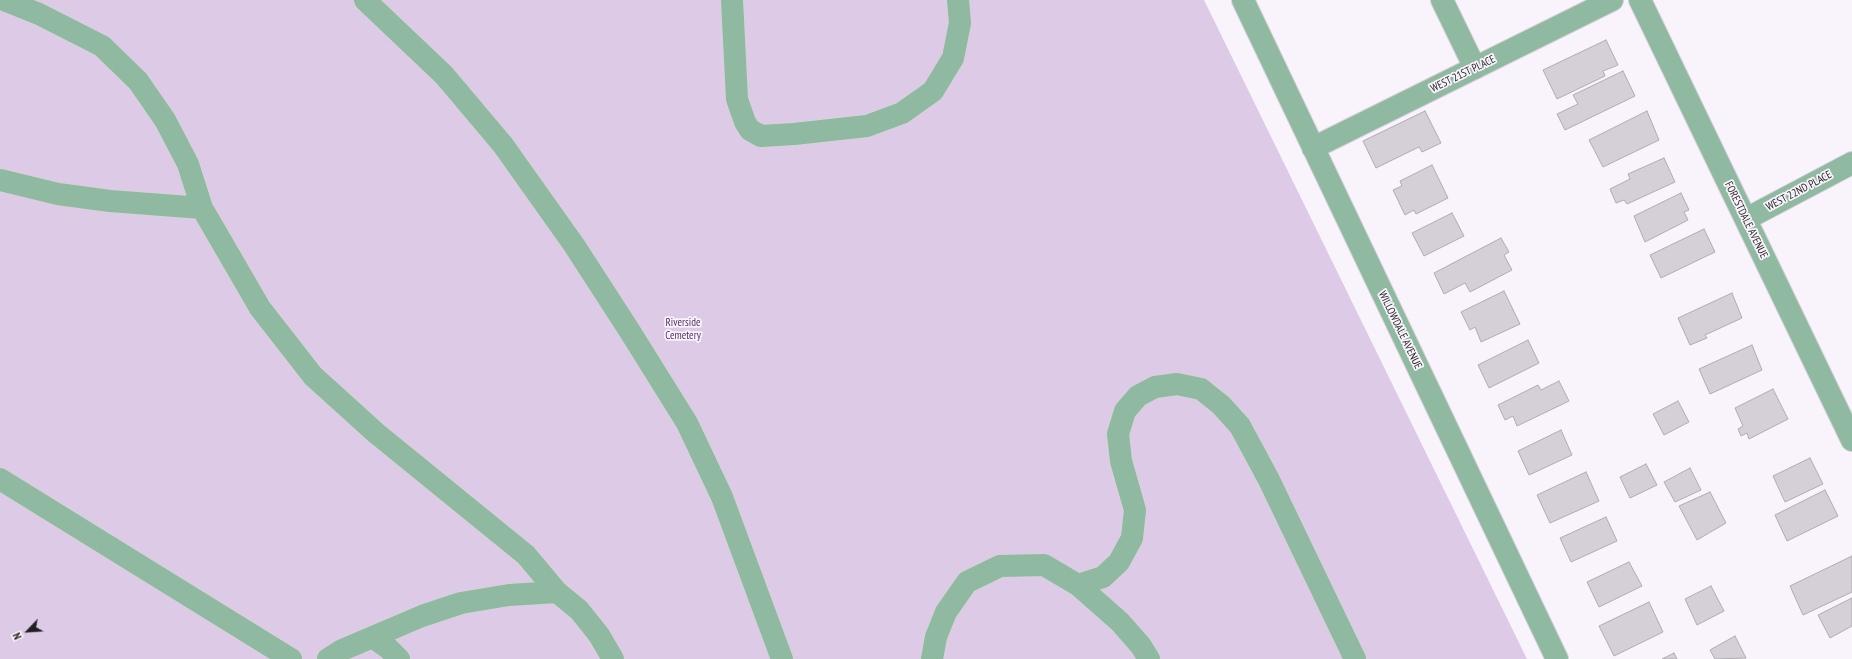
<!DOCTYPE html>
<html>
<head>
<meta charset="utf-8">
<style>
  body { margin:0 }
  #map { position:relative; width:1852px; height:659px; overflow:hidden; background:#f9f4fb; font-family:"PT Sans Narrow",sans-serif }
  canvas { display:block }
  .north { position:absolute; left:8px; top:611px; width:40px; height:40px; -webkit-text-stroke:3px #f9f4fb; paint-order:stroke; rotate:245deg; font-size:11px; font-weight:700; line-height:16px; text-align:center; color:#211f22 }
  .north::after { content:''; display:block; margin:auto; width:14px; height:18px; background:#211f22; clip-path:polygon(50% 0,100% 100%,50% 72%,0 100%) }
</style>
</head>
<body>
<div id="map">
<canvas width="1852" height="659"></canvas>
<div class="north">N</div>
</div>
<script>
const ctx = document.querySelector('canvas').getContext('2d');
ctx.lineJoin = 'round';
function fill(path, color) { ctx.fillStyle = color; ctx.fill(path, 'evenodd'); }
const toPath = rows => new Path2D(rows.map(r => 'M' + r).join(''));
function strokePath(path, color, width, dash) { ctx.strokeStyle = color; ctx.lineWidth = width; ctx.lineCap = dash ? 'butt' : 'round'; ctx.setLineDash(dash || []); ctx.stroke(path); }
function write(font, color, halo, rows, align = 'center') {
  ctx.font = font + ' "PT Sans Narrow",sans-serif'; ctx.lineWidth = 3.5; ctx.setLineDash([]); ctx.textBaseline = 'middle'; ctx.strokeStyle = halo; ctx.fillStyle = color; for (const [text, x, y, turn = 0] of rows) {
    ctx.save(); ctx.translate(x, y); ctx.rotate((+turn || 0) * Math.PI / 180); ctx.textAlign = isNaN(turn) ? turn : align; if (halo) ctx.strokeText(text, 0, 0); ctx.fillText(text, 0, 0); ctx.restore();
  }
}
const green = toPath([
  [0,0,1204,0,1527,659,0,659]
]);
const building = toPath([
  [1606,40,1618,65,1603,71,1605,76,1557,99,1543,70,1606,40],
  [1623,71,1635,96,1565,130,1557,114,1578,104,1573,95,1623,71],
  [1425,111,1441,143,1422,152,1419,147,1376,168,1363,141,1425,111],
  [1647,111,1659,140,1603,167,1589,140,1647,111],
  [1664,158,1675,182,1627,204,1624,200,1616,203,1610,189,1630,179,1628,174,1664,158],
  [1432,165,1448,198,1416,214,1414,210,1405,215,1393,190,1402,186,1400,181,1432,165],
  [1681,193,1689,210,1684,212,1688,220,1645,242,1634,216,1681,193],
  [1452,213,1464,236,1424,256,1412,233,1452,213],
  [1704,229,1715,252,1661,278,1650,255,1704,229],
  [1501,238,1509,252,1504,255,1512,270,1470,292,1465,283,1444,294,1434,273,1501,238],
  [1504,291,1520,324,1481,342,1475,327,1470,330,1461,312,1504,291],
  [1732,293,1742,318,1705,335,1707,338,1690,345,1678,318,1732,293],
  [1528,340,1539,363,1489,388,1478,365,1528,340],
  [1752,345,1762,370,1710,394,1699,369,1752,345],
  [1559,381,1569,401,1517,426,1513,416,1505,420,1498,405,1538,385,1541,390,1559,381],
  [1773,389,1788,419,1749,439,1747,433,1741,436,1738,429,1743,426,1735,408,1773,389],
  [1678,401,1689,422,1664,435,1653,414,1678,401],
  [1561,430,1572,455,1529,475,1518,451,1561,430],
  [1810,458,1823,484,1785,502,1773,476,1810,458],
  [1646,464,1657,485,1630,498,1620,477,1646,464],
  [1690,468,1701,490,1675,502,1664,482,1690,468],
  [1586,472,1599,501,1550,523,1537,495,1586,472],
  [1825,490,1838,516,1787,541,1775,515,1825,490],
  [1710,492,1726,523,1697,540,1679,506,1710,492],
  [1606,517,1617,541,1571,562,1560,538,1606,517],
  [1852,556,1852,592,1803,615,1790,586,1852,556],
  [1629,562,1642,586,1599,607,1587,582,1629,562],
  [1711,586,1724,611,1697,625,1685,599,1711,586],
  [1852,598,1852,626,1830,638,1818,615,1852,598],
  [1649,602,1663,632,1614,656,1599,626,1649,602],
  [1735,636,1746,658,1715,659,1710,650,1735,636],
  [1674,653,1677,659,1662,659,1674,653]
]);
const minor = toPath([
  [4,0,39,14,102,46,138,81,165,120,188,164,202,208,260,308,313,376,376,433,526,555,557,592,579,610,599,635,613,659],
  [365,0,444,75,503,145,574,245,629,330,687,423,722,497,782,659],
  [732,0,737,99,745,122,750,130,761,136,794,134,867,126,902,113,933,91,953,58,960,23,958,0],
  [1243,0,1557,659],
  [1442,0,1475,68],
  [1640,0,1852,440],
  [1313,148,1612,0],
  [0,180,58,194,110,201,202,208],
  [1746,219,1852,163],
  [0,479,291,659],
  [1078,585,1103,577,1119,562,1132,538,1135,510,1121,461,1118,434,1125,411,1138,396,1155,387,1177,384,1201,389,1221,405,1240,426,1269,480,1355,659],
  [374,638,388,648,399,659],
  [328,659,342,650,422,616,461,603,509,595,557,592],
  [932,659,936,637,946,612,967,582,1000,566,1044,565,1078,585,1120,622,1141,646,1149,659]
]);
const streetNames = [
  ["WEST 21ST PLACE",1463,74,-26],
  ["WEST 22ND PLACE",1799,191,-28],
  ["FORESTDALE AVENUE",1746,220,64],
  ["WILLOWDALE AVENUE",1400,330,64]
];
const parkNames = [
  ["Riverside",683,323],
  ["Cemetery",683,336]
];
fill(green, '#dccae6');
fill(building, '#d5d0d7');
strokePath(building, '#afabb2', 1);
strokePath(minor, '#d6d2d8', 24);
strokePath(minor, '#8fb9a1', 22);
write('11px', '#211f22', '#f9f4fb', streetNames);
write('11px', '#553166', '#f9f4fb', parkNames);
</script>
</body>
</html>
